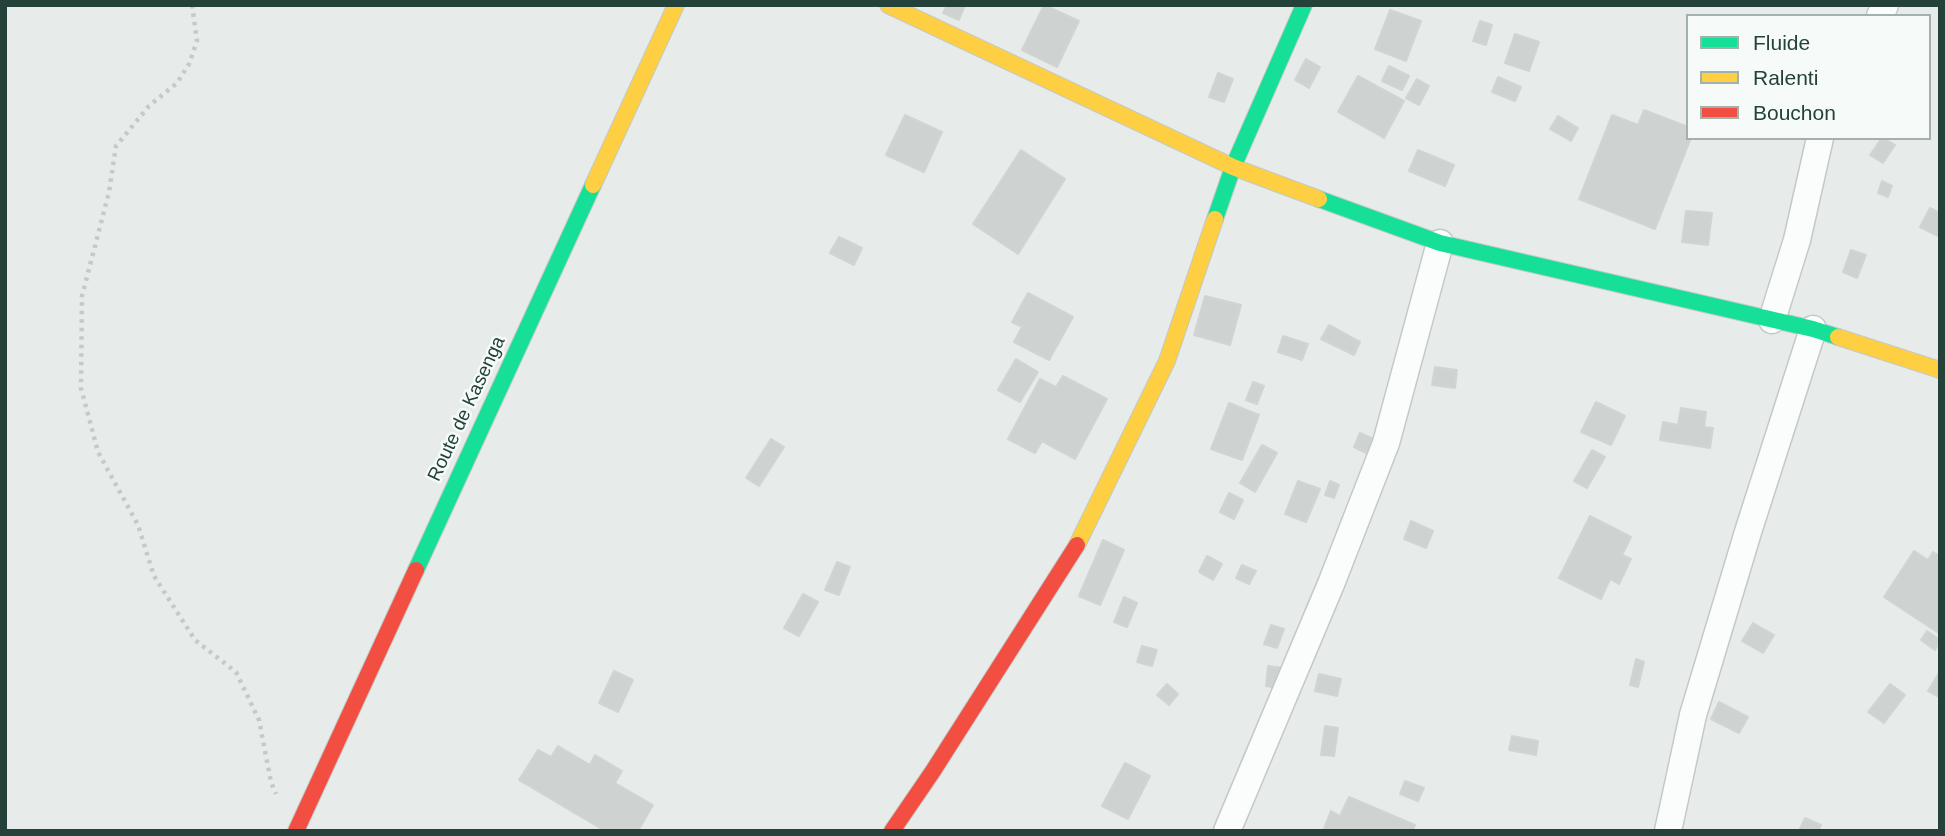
<!DOCTYPE html>
<html>
<head>
<meta charset="utf-8">
<style>
  body { margin:0 }
  #map { position:relative; width:1945px; height:836px; overflow:hidden; background:#e7ecea; font-family:Arial,sans-serif }
  canvas { display:block }
  .frame { position:absolute; inset:0; border:7px solid #24413a; pointer-events:none }
  .legend { position:absolute; left:1686px; top:14px; width:245px; height:126px; box-sizing:border-box; background:#f6fbf9; border:2px solid #a2b1ad; margin:0; padding:9px 12px; list-style:none; font-size:21px; color:#24413a }
  .legend li { display:flex; align-items:center; gap:14px; height:35px }
  .legend b { width:35px; border:2px solid #a2b1ad }
</style>
</head>
<body>
<div id="map">
<canvas width="1945" height="836"></canvas>
<div class="frame"></div>
<ul class="legend">
<li><b style="height:9px;background:#16e098"></b>Fluide</li>
<li><b style="height:9px;background:#ffcf43"></b>Ralenti</li>
<li><b style="height:9px;background:#f24e42"></b>Bouchon</li>
</ul>
</div>
<script>
const ctx = document.querySelector('canvas').getContext('2d');
ctx.lineJoin = 'round';
function fill(path, color) { ctx.fillStyle = color; ctx.fill(path, 'evenodd'); }
const toPath = rows => new Path2D(rows.map(r => 'M' + r).join(''));
function strokePath(path, color, width, dash) { ctx.strokeStyle = color; ctx.lineWidth = width; ctx.lineCap = dash ? 'butt' : 'round'; ctx.setLineDash(dash || []); ctx.stroke(path); }
function write(font, color, halo, rows, align = 'center') {
  ctx.font = font + ' Arial,sans-serif'; ctx.lineWidth = 5; ctx.setLineDash([]); ctx.textBaseline = 'middle'; ctx.strokeStyle = halo; ctx.fillStyle = color; for (const [text, x, y, turn = 0] of rows) {
    ctx.save(); ctx.translate(x, y); ctx.rotate((+turn || 0) * Math.PI / 180); ctx.textAlign = isNaN(turn) ? turn : align; if (halo) ctx.strokeText(text, 0, 0); ctx.fillText(text, 0, 0); ctx.restore();
  }
}
const building = toPath([
  [947,5,965,5,959,20,943,13,947,5],
  [1044,5,1079,21,1057,67,1022,50,1044,5],
  [1390,10,1421,21,1406,61,1375,49,1390,10],
  [1480,21,1492,25,1486,45,1473,41,1480,21],
  [1515,34,1539,42,1529,71,1505,63,1515,34],
  [1306,59,1320,67,1309,88,1295,80,1306,59],
  [1389,66,1409,76,1402,90,1382,81,1389,66],
  [1218,73,1233,79,1224,102,1209,97,1218,73],
  [1358,76,1404,101,1384,138,1338,112,1358,76],
  [1498,77,1521,87,1515,101,1492,92,1498,77],
  [1417,79,1429,86,1419,105,1406,98,1417,79],
  [1644,110,1688,127,1688,138,1691,138,1655,229,1579,199,1612,115,1638,125,1644,110],
  [905,115,942,132,924,172,886,155,905,115],
  [1558,116,1578,128,1571,141,1550,129,1558,116],
  [1882,138,1895,145,1883,163,1870,155,1882,138],
  [1021,150,1065,179,1018,254,973,224,1021,150],
  [1418,150,1454,165,1445,186,1409,171,1418,150],
  [1882,181,1892,186,1888,197,1878,193,1882,181],
  [1930,208,1940,213,1940,237,1920,227,1930,208],
  [1686,211,1712,213,1708,245,1682,242,1686,211],
  [839,237,862,248,854,265,830,253,839,237],
  [1851,250,1866,255,1857,278,1843,272,1851,250],
  [1028,293,1073,317,1049,360,1014,342,1022,327,1012,322,1028,293],
  [1205,296,1241,305,1230,345,1194,335,1205,296],
  [1329,325,1360,342,1354,355,1321,339,1329,325],
  [1283,336,1308,344,1302,360,1278,352,1283,336],
  [1016,359,1038,372,1020,402,998,390,1016,359],
  [1435,367,1457,370,1455,388,1432,385,1435,367],
  [1063,376,1107,399,1075,459,1042,441,1035,453,1008,439,1040,379,1056,387,1063,376],
  [1253,382,1264,386,1257,404,1246,400,1253,382],
  [1596,402,1625,416,1611,445,1581,432,1596,402],
  [1229,403,1259,415,1242,460,1211,449,1229,403],
  [1681,408,1706,412,1704,427,1713,428,1710,448,1660,440,1663,422,1678,425,1681,408],
  [1360,433,1383,443,1376,458,1354,447,1360,433],
  [771,439,784,447,759,486,746,478,771,439],
  [1262,445,1277,453,1255,492,1240,483,1262,445],
  [1592,450,1605,457,1587,488,1574,481,1592,450],
  [1298,481,1320,489,1306,522,1285,514,1298,481],
  [1330,481,1339,485,1334,498,1325,495,1330,481],
  [1229,493,1243,500,1234,519,1220,512,1229,493],
  [1590,516,1631,537,1622,555,1631,559,1619,584,1610,579,1601,599,1559,578,1590,516],
  [1411,521,1433,531,1426,548,1404,539,1411,521],
  [1103,540,1124,550,1100,605,1079,596,1103,540],
  [1914,551,1928,560,1933,552,1940,556,1940,634,1884,597,1914,551],
  [1207,556,1222,564,1213,580,1199,572,1207,556],
  [837,562,850,567,839,595,825,590,837,562],
  [1242,565,1256,571,1249,584,1236,578,1242,565],
  [803,594,818,602,799,636,784,628,803,594],
  [1124,597,1137,603,1127,627,1114,622,1124,597],
  [1753,623,1774,635,1763,653,1742,641,1753,623],
  [1271,625,1284,629,1277,648,1264,644,1271,625],
  [1927,631,1940,640,1935,650,1921,640,1927,631],
  [1142,646,1157,650,1152,666,1137,662,1142,646],
  [1636,659,1644,662,1638,687,1630,685,1636,659],
  [1268,666,1285,668,1282,689,1266,686,1268,666],
  [614,671,633,680,618,712,599,703,614,671],
  [1940,671,1940,698,1928,691,1940,671],
  [1319,674,1341,679,1337,696,1315,691,1319,674],
  [1167,684,1178,694,1169,705,1157,695,1167,684],
  [1890,684,1905,695,1884,723,1868,712,1890,684],
  [1719,702,1748,717,1739,733,1711,719,1719,702],
  [1325,726,1338,728,1334,756,1321,755,1325,726],
  [1512,736,1538,741,1536,755,1509,750,1512,736],
  [558,746,590,765,595,755,622,771,615,783,653,805,638,831,605,831,519,780,538,750,551,757,558,746],
  [1125,763,1150,776,1128,819,1102,806,1125,763],
  [1405,781,1424,788,1418,801,1400,794,1405,781],
  [1349,797,1415,825,1412,831,1323,831,1331,811,1340,816,1349,797],
  [1805,818,1821,825,1818,831,1799,831,1805,818]
]);
const path = toPath([
  [192,5,197,41,189,64,177,83,149,106,116,146,109,192,82,296,81,388,98,452,138,525,154,576,195,640,236,672,259,720,271,782,276,794]
]);
const street = toPath([
  [1880,16,1885,5],
  [1772,320,1797,240,1820,138],
  [1227,831,1331,584,1386,443,1440,243],
  [1668,831,1693,715,1748,532,1813,329]
]);
const fast = toPath([
  [1319,199,1440,243,1813,329,1838,337],
  [1215,219,1233,167,1304,5],
  [416,570,593,185]
]);
const slow = toPath([
  [888,5,1233,167,1319,199],
  [593,185,676,5],
  [1838,337,1940,370],
  [1077,545,1167,361,1215,219]
]);
const jam = toPath([
  [296,831,416,570],
  [892,831,933,771,1077,545]
]);
const streetNames = [
  ["Route de Kasenga",467,409,-65]
];
fill(building, '#ced3d1');
strokePath(building, '#d0d5d3', 2);
strokePath(street, '#c4c9c7', 29);
strokePath(fast, '#c2cac7', 18);
strokePath(slow, '#c2cac7', 18);
strokePath(jam, '#c2cac7', 18);
strokePath(path, '#c3cbca', 4.5, [3.5, 5]);
strokePath(street, '#fbfcfc', 26);
strokePath(fast, '#16e098', 16);
strokePath(slow, '#ffcf43', 16);
strokePath(jam, '#f24e42', 16);
write('19px', '#24413a', '#f6fbf9', streetNames);
</script>
</body>
</html>
